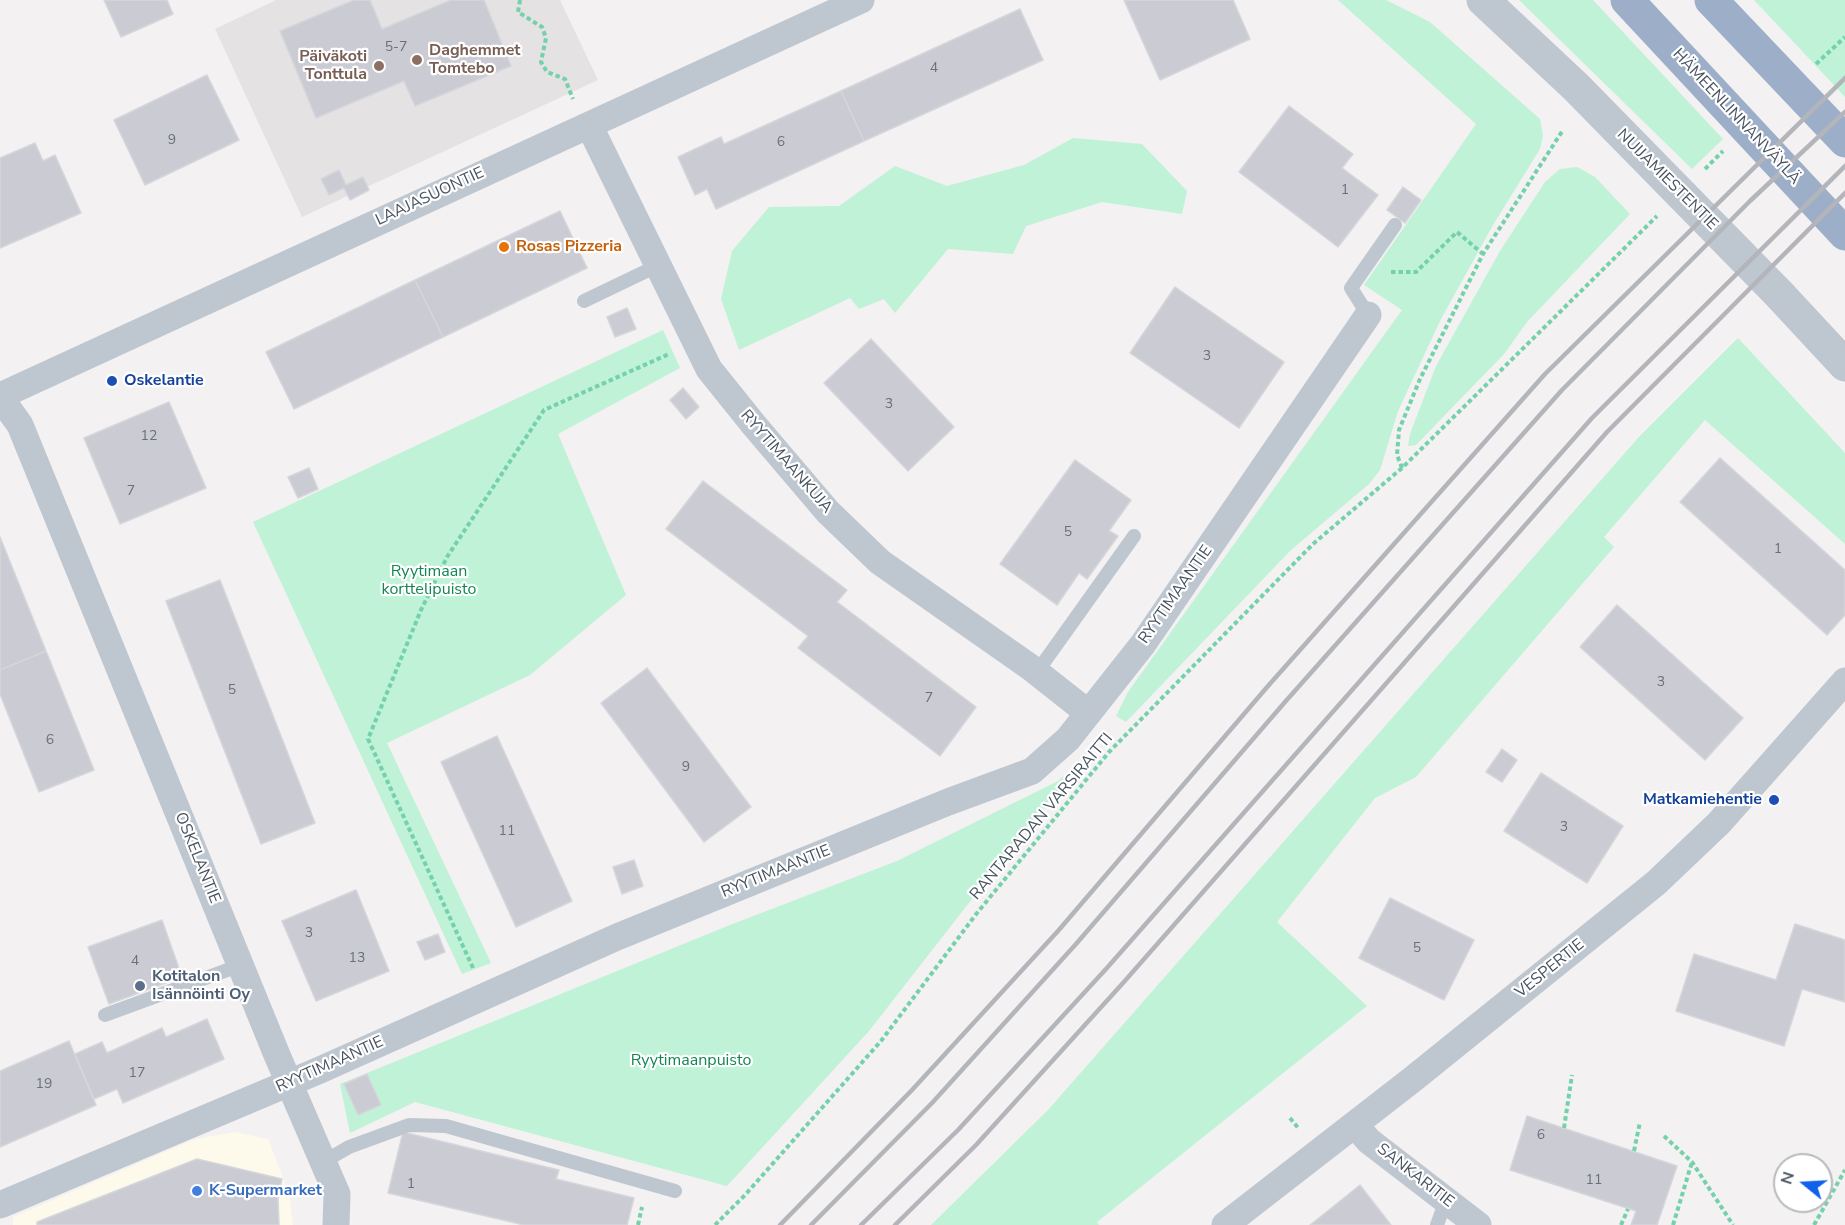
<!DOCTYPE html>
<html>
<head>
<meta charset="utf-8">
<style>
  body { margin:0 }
  #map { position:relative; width:1845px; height:1225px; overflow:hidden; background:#f3f1f1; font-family:"Nunito Sans",sans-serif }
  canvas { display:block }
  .north { position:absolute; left:1773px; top:1153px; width:60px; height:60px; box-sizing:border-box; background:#fff; border:2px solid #b6babf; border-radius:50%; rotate:288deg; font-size:16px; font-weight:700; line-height:24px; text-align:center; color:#48525f }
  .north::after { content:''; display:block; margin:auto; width:21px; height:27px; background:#1161ed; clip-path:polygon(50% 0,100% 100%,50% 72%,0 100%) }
</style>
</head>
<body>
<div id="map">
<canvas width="1845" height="1225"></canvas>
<div class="north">N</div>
</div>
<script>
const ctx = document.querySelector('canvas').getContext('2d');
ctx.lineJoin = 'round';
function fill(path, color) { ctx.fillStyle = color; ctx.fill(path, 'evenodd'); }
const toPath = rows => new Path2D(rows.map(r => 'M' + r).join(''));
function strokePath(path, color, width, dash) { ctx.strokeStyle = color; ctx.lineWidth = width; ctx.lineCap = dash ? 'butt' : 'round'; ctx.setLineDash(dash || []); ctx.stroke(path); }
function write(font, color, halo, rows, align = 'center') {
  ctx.font = font + ' "Nunito Sans",sans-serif'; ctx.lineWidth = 4.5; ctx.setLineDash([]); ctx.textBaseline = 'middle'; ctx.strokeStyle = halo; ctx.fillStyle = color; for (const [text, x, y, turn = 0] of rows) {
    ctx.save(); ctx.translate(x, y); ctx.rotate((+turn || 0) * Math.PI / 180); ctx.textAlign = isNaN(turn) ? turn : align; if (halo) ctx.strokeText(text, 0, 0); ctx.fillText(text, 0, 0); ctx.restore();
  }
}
const commercial = toPath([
  [235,1132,268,1139,289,1193,293,1225,13,1225,13,1217,195,1139]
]);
const education = toPath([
  [276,0,560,0,598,80,302,217,215,29]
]);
const green = toPath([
  [1338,0,1386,0,1430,22,1540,119,1543,136,1540,149,1493,225,1441,319,1398,411,1380,470,1369,484,1291,550,1126,722,1116,716,1128,692,1402,310,1364,285,1476,124],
  [1519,0,1593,0,1723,139,1692,169],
  [1754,0,1845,0,1845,97,1802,51],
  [1073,138,1142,144,1187,191,1182,214,1102,202,1026,226,1013,254,948,249,895,313,884,299,859,309,850,298,739,350,721,299,732,251,769,207,839,206,895,166,947,186,1024,165],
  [1577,167,1595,177,1630,214,1527,322,1504,354,1416,445,1408,446,1410,434,1436,366,1500,251,1545,182,1560,169],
  [663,330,680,368,558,434,626,595,530,675,387,743,491,963,462,974,253,522],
  [1738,338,1845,453,1845,544,1705,420,1604,537,1614,547,1416,777,1375,798,1277,922,1367,1006,1097,1222,1099,1225,931,1225,1048,1110,1638,438],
  [1087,756,1083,769,1039,813,869,1031,727,1186,415,1102,350,1133,340,1084,730,925,897,861,1058,781]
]);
const building = toPath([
  [104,0,167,0,173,14,121,37,104,0],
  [354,0,370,0,382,29,451,0,484,0,511,66,415,106,404,81,316,118,280,31,354,0],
  [1124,0,1233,0,1250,39,1160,80,1124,0],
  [1020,9,1043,60,864,141,841,91,1020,9],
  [207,75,239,140,145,185,114,120,207,75],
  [841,91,864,141,716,209,707,189,695,195,678,157,721,137,724,144,841,91],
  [1289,106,1353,154,1342,168,1378,195,1338,247,1239,172,1289,106],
  [35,143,43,161,55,155,81,213,0,248,0,158,35,143],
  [339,170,346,185,363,177,369,190,350,200,344,188,329,195,321,179,339,170],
  [1403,187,1421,200,1405,223,1387,210,1403,187],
  [560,211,587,268,443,337,415,280,560,211],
  [415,280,443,337,294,409,266,352,415,280],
  [1175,287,1284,362,1239,428,1130,353,1175,287],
  [627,308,636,329,615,337,607,317,627,308],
  [871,339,954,427,908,471,824,383,871,339],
  [683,388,699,407,686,419,670,400,683,388],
  [169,402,206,488,120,524,84,438,169,402],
  [1720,458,1845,570,1845,615,1827,635,1680,502,1720,458],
  [1075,460,1131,500,1109,531,1118,536,1087,579,1079,573,1057,605,1000,564,1075,460],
  [309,468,318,489,298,498,288,477,309,468],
  [703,481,847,590,837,602,976,707,940,756,798,648,808,636,666,529,703,481],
  [0,537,46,651,0,670,0,537],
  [220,580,315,823,261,844,166,601,220,580],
  [1617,605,1743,718,1705,760,1580,647,1617,605],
  [46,651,94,770,39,792,0,694,0,670,46,651],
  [647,668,751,807,704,842,601,703,647,668],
  [497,736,572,901,516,927,441,762,497,736],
  [1502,749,1517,760,1502,782,1486,772,1502,749],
  [1541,773,1623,826,1587,883,1504,831,1541,773],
  [634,860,643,886,622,894,613,867,634,860],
  [356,890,389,971,316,1001,282,921,356,890],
  [1390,898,1474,940,1444,1000,1359,958,1390,898],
  [162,920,182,977,109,1004,88,947,162,920],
  [1795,924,1845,940,1845,1002,1802,989,1784,1046,1676,1011,1694,954,1776,980,1795,924],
  [438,934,445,952,425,960,417,942,438,934],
  [207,1019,224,1059,123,1103,117,1089,94,1099,75,1054,102,1042,107,1053,162,1028,166,1037,207,1019],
  [69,1041,96,1105,0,1147,0,1071,69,1041],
  [367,1074,381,1105,358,1115,344,1084,367,1074],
  [1527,1116,1677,1166,1657,1225,1631,1225,1636,1211,1510,1170,1527,1116],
  [403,1132,559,1170,556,1179,634,1198,627,1225,524,1225,388,1193,403,1132],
  [197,1159,282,1179,278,1199,279,1225,37,1225,37,1222,197,1159],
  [1360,1185,1391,1225,1310,1225,1329,1210,1360,1185]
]);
const path = toPath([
  [520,0,518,12,542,27,546,38,541,62,547,72,565,79,573,99],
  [1816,64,1845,37],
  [1705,169,1723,151],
  [1391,272,1416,272,1457,232,1483,254],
  [1402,468,1397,455,1399,430,1420,379,1483,254,1563,130],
  [473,968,368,739,421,610,447,557,544,410,669,354],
  [1290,1118,1299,1129],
  [1564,1128,1572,1075],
  [1664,1136,1692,1162,1733,1225],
  [1634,1151,1640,1122],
  [638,1225,642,1207],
  [715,1225,745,1195,881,1041,977,913,1109,752,1313,544,1402,468,1657,216],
  [1621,1225,1628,1209],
  [1673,1225,1692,1162],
  [1814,1225,1845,1170]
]);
const service = toPath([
  [584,301,659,265],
  [1368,315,1351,288,1395,225],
  [1037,672,1134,536],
  [105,1015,241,965],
  [323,1162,349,1147,409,1125,446,1126,675,1191],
  [1437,1225,1446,1200]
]);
const minor = toPath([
  [589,125,709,369,754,425,828,512,880,562,1030,667,1087,712],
  [0,396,861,0],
  [0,397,20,425,277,1055,337,1194,336,1225],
  [1355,1125,1369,1141,1478,1225],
  [0,1205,320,1070,617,937,948,802,1032,771,1068,739,1143,644,1368,315],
  [1225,1225,1413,1079,1656,883,1719,823,1845,681]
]);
const tertiary = toPath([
  [1483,0,1576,87,1779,294,1845,365]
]);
const trunk = toPath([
  [1627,0,1845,234],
  [1711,0,1845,141]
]);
const rail = toPath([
  [780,1225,912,1090,1058,931,1268,686,1545,374,1845,78],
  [811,1225,932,1103,1076,944,1285,702,1562,390,1750,201,1845,112],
  [861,1225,958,1130,1106,969,1592,418,1845,166],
  [895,1225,976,1145,1123,983,1607,432,1845,193]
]);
const markers = [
  [417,60,6,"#8d6e63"],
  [379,66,6,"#8d6e63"],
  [504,247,6,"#e8710a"],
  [112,381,6,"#1a4fb4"],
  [1774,800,6,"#1a4fb4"],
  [140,986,6,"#5c6f8a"],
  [197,1191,6,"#3f7fe0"]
];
const numberNames = [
  ["5-7",396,48],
  ["4",934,69],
  ["9",172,141],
  ["6",781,143],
  ["1",1345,191],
  ["3",1207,357],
  ["3",889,405],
  ["12",149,437],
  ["7",131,492],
  ["5",1068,533],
  ["1",1778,550],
  ["3",1661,683],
  ["5",232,691],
  ["7",929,699],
  ["6",50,741],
  ["9",686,768],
  ["3",1564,828],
  ["11",507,832],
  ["3",309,934],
  ["5",1417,949],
  ["13",357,959],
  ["4",135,962],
  ["17",137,1074],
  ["19",44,1085],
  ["6",1541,1136],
  ["11",1594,1181],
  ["1",411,1185]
];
const educationNames = [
  ["Daghemmet",429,51],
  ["Tomtebo",429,69],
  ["Päiväkoti",367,57,"right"],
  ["Tonttula",367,75,"right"]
];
const streetNames = [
  ["HÄMEENLINNANVÄYLÄ",1736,117,47],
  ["NUIJAMIESTENTIE",1667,180,45],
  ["LAAJASUONTIE",430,197,-25],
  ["RYYTIMAANKUJA",786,462,49],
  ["RYYTIMAANTIE",1176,595,-55],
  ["RANTARADAN VARSIRAITTI",1042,817,-50],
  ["OSKELANTIE",197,858,68],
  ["RYYTIMAANTIE",776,872,-22],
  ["VESPERTIE",1550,969,-39],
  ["RYYTIMAANTIE",330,1065,-24],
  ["SANKARITIE",1415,1176,38]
];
const foodNames = [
  ["Rosas Pizzeria",516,247]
];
const transitNames = [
  ["Oskelantie",124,381],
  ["Matkamiehentie",1762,800,"right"]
];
const parkNames = [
  ["Ryytimaan",429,572],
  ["korttelipuisto",429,590],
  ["Ryytimaanpuisto",691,1061]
];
const serviceNames = [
  ["Kotitalon",152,977],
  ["Isännöinti Oy",152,995]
];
const shopNames = [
  ["K-Supermarket",209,1191]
];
fill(commercial, '#fdf9eb');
fill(education, '#e4e2e3');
fill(green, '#bff2d6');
fill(building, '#cbccd3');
strokePath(building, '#d5d6dc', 1.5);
strokePath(path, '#75d1ab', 4, [4.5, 3]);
strokePath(service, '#bec7d0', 14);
strokePath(minor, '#bec7d0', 27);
strokePath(tertiary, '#bec7d0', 33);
strokePath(trunk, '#9caec8', 33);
strokePath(rail, '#b3b5bb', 4.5);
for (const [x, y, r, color] of markers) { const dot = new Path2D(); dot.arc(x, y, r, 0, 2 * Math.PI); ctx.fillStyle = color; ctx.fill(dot); strokePath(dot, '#fff', 2); }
write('14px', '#69707c', null, numberNames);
write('bold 16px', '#785e54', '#fff', educationNames, 'left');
write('16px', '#48525f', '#fff', streetNames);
write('bold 16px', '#c56008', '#fff', foodNames, 'left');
write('bold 16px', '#164399', '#fff', transitNames, 'left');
write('16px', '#138655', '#fff', parkNames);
write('bold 16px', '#4e5e75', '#fff', serviceNames, 'left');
write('bold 16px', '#366cbe', '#fff', shopNames, 'left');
</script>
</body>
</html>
